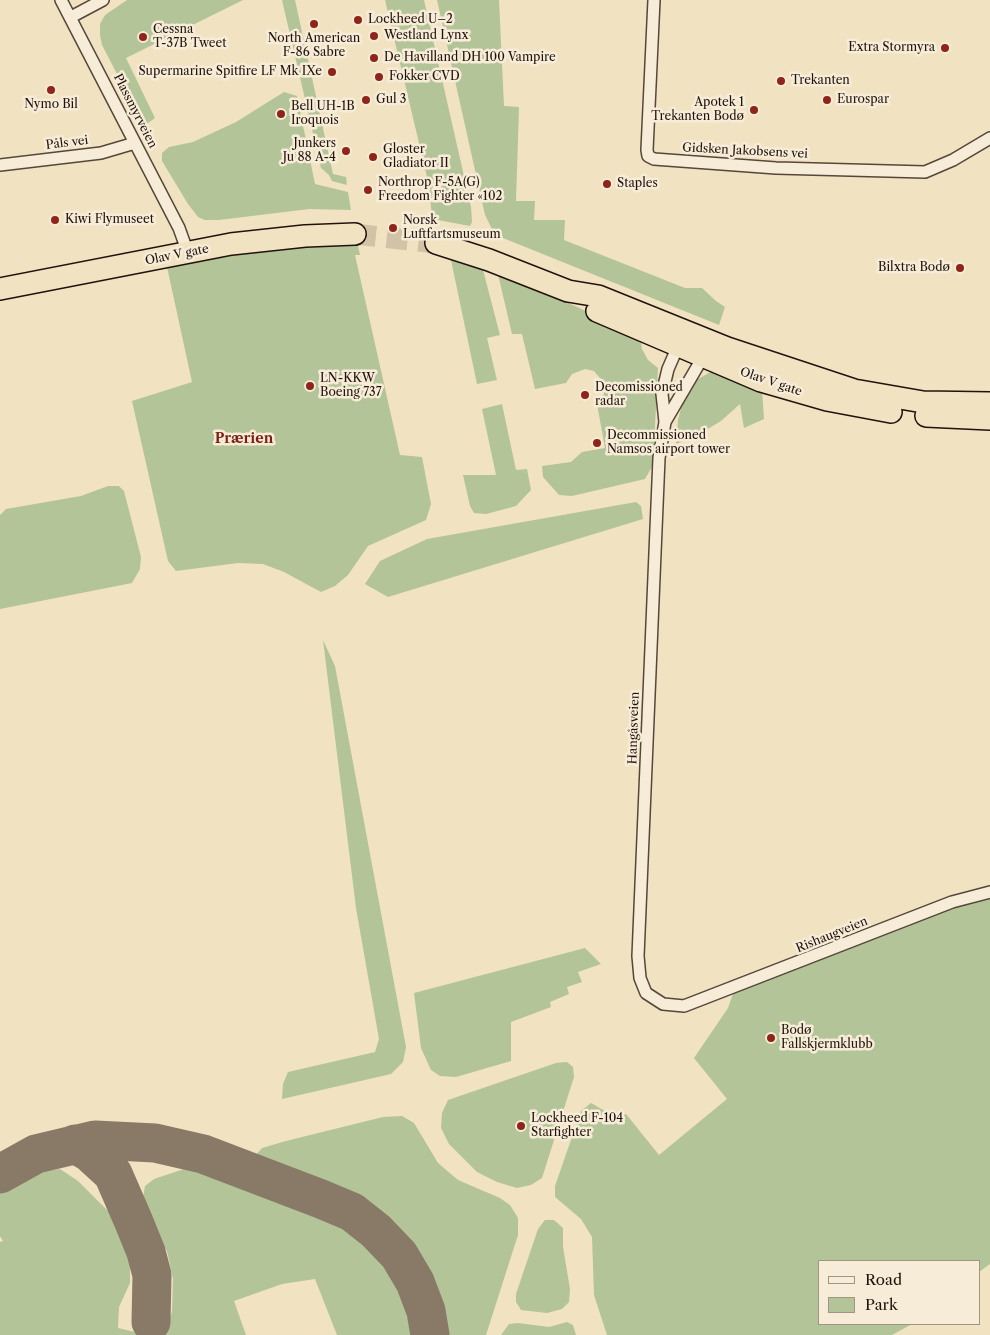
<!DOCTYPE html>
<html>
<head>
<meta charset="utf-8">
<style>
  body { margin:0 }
  #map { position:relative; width:990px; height:1335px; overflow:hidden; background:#f1e2c2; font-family:"Libre Caslon Text",serif }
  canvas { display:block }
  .legend { position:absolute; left:818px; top:1260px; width:162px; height:65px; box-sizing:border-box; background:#f6ecd7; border:1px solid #a19586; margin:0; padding:6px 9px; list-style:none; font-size:15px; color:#21130c }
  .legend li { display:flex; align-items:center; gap:10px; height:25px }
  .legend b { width:25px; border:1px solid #a19586 }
</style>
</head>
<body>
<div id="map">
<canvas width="990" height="1335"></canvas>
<ul class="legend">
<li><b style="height:6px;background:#f6ecd7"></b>Road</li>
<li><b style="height:14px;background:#b3c499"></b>Park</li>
</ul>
</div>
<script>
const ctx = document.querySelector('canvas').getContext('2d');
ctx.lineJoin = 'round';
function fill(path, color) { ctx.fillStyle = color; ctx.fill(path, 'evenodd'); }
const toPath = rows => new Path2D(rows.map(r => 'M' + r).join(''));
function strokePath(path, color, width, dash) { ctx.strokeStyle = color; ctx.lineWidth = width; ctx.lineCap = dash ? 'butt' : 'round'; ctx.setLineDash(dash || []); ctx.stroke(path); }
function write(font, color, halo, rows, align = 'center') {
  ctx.font = font + ' "Libre Caslon Text",serif'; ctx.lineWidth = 5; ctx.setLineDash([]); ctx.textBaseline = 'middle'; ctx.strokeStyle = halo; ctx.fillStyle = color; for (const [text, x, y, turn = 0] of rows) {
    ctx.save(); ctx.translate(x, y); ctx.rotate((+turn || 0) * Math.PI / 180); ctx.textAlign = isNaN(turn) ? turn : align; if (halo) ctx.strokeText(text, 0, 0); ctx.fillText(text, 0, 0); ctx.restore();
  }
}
const green = toPath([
  [127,0,243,0,126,58,155,118,144,126,102,45,100,35,100,24,105,15],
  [282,0,295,0,333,174,346,177,347,185,332,181,329,175,321,168],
  [385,0,424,0,471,207,472,222,470,226,438,220,432,215,428,181],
  [437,0,499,0,504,106,519,107,516,201,535,201,534,220,565,220,564,240,685,288,702,288,716,301,725,307,719,325,498,236,493,231,485,215],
  [284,92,297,96,315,184,348,192,351,210,309,209,219,220,205,220,198,217,188,204,162,161,162,153,169,147,193,142,236,122],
  [357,242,360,255,355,255,400,455,422,457,431,504,426,520,368,546,348,575,335,586,321,592,284,572,263,564,238,563,176,571,168,561,132,401,192,382,167,267,283,247],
  [451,260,483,270,500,335,487,338,497,380,477,384],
  [497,270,640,336,642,349,648,360,658,368,653,465,645,479,572,496,559,495,543,477,542,466,571,462,582,452,605,448,597,404,604,394,604,383,594,371,585,369,572,374,566,383,535,389,522,334,512,334],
  [712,371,762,390,764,419,744,428,740,404,721,421,696,436,676,444,678,420,684,397,693,382],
  [502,404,516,470,527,469,531,490,516,506,486,514,474,513,470,506,463,475,496,475,482,409],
  [108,486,119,486,124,491,141,557,140,569,132,583,0,609,0,515,6,509,81,496],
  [636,502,641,506,643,519,388,597,365,584,380,561,427,539],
  [323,640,335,666,406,1047,403,1062,391,1074,282,1099,283,1084,288,1072,375,1052,379,1039,356,908],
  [990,892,990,1264,979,1272,979,1261,819,1261,819,1324,912,1324,892,1335,607,1335,594,1295,592,1237,581,1219,555,1197,555,1186,581,1111,591,1103,605,1111,622,1116,626,1114,659,1155,727,1099,694,1058,728,1008,735,988],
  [585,948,601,964,578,972,582,982,567,987,569,994,550,1002,551,1007,511,1022,511,1061,456,1077,440,1076,431,1070,421,1048,414,993],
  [567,1062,573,1067,574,1077,542,1178,531,1185,517,1188,497,1182,477,1172,449,1144,441,1128,442,1113,448,1100,556,1063],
  [402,1116,414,1123,438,1163,458,1180,500,1198,510,1205,518,1218,518,1235,486,1335,448,1335,440,1294,421,1258,402,1233,374,1209,348,1192,254,1157,262,1148,286,1141,383,1117],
  [196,1165,332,1218,362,1236,380,1254,398,1280,407,1304,414,1335,337,1335,315,1279,282,1284,234,1301,246,1335,164,1335,172,1312,173,1279,167,1251,150,1226,142,1203,145,1186,154,1179],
  [60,1169,78,1181,113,1216,120,1227,130,1258,130,1283,119,1307,118,1328,148,1335,0,1335,0,1242,3,1241,0,1236,0,1188,41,1171],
  [545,1220,554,1220,563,1228,563,1247,570,1289,569,1302,562,1309,547,1313,521,1310,516,1302,516,1294,538,1229],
  [567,1322,573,1325,576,1335,501,1335,509,1324,518,1323,549,1327]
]);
const taxiway = toPath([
  [75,1144,89,1152,113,1174,133,1220,146,1252,152,1275,151,1322],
  [0,1174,36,1154,95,1140,155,1143,203,1154,321,1199,352,1212,376,1231,399,1255,415,1282,426,1311,430,1335]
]);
const highwayTunnel = toPath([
  [355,234,436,243]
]);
const street = toPath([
  [61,0,179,228,188,253],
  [654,0,647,150,648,156,654,159,776,168,925,172,953,160,990,138],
  [71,17,103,0],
  [0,165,101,153,135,143],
  [682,344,678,346,668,369,662,394,665,422,659,458,638,956,640,978,646,993,663,1004,684,1006,952,902,990,892],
  [665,422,703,357,702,351]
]);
const highway = toPath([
  [436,243,489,260,568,291,598,296,727,348,854,390,923,402,990,403],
  [0,289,231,244,305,236,355,234],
  [597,311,761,381,827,400,891,412],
  [926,416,990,419]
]);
const markers = [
  [358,20,5,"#8f2418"],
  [314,24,5,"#8f2418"],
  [374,36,5,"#8f2418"],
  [143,37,5,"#8f2418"],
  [945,48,5,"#8f2418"],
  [374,58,5,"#8f2418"],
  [332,72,5,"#8f2418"],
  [379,77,5,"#8f2418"],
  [781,81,5,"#8f2418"],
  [51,90,5,"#8f2418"],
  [366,100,5,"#8f2418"],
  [827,100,5,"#8f2418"],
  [754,110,5,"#8f2418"],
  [281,114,5,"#8f2418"],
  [346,151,5,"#8f2418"],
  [373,157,5,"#8f2418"],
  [607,184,5,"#8f2418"],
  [368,190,5,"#8f2418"],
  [55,220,5,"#8f2418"],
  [393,228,5,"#8f2418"],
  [960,268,5,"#8f2418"],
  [310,386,5,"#8f2418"],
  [585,395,5,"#8f2418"],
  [597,443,5,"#8f2418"],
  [771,1038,5,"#8f2418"],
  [521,1126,5,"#8f2418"]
];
const poiNames = [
  ["Lockheed U–2",368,20],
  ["Cessna",153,30],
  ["T-37B Tweet",153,44],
  ["Westland Lynx",384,36],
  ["North American",314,39,"center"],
  ["F-86 Sabre",314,53,"center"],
  ["Extra Stormyra",935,48,"right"],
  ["De Havilland DH 100 Vampire",384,58],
  ["Supermarine Spitfire LF Mk IXe",322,72,"right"],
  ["Fokker CVD",389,77],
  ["Trekanten",791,81],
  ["Gul 3",376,100],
  ["Eurospar",837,100],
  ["Apotek 1",744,103,"right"],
  ["Trekanten Bodø",744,117,"right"],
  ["Nymo Bil",51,105,"center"],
  ["Bell UH-1B",291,107],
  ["Iroquois",291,121],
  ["Junkers",336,144,"right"],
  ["Ju 88 A-4",336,158,"right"],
  ["Gloster",383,150],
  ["Gladiator II",383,164],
  ["Northrop F-5A(G)",378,183],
  ["Freedom Fighter «102",378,197],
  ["Staples",617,184],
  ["Kiwi Flymuseet",65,220],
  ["Norsk",403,221],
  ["Luftfartsmuseum",403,235],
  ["Bilxtra Bodø",950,268,"right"],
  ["LN-KKW",320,379],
  ["Boeing 737",320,393],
  ["Decomissioned",595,388],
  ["radar",595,402],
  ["Decommissioned",607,436],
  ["Namsos airport tower",607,450],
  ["Bodø",781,1031],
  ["Fallskjermklubb",781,1045],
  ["Lockheed F-104",531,1119],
  ["Starfighter",531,1133]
];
const streetNames = [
  ["Plassmyrveien",135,111,63],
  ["Påls vei",67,143,-7],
  ["Gidsken Jakobsens vei",745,151,3],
  ["Olav V gate",177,255,-11],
  ["Olav V gate",771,382,19],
  ["Hangåsveien",634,728,-88],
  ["Rishaugveien",832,935,-22]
];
const neighbourhoodNames = [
  ["Prærien",244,439]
];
fill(green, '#b3c499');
strokePath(taxiway, '#897a67', 39);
strokePath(highwayTunnel, '#d2c3a7', 21, [21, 11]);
strokePath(street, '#55473a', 14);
strokePath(highway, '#21130c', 24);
strokePath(street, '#f6ecd7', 11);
strokePath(highway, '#f1e2c2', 21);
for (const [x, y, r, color] of markers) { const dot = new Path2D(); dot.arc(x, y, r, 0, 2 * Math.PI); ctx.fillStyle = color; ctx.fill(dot); strokePath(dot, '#f6ecd7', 2); }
write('12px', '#21130c', '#f6ecd7', poiNames, 'left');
write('12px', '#21130c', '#f6ecd7', streetNames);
write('bold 14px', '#7a1f14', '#f6ecd7', neighbourhoodNames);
</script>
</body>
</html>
